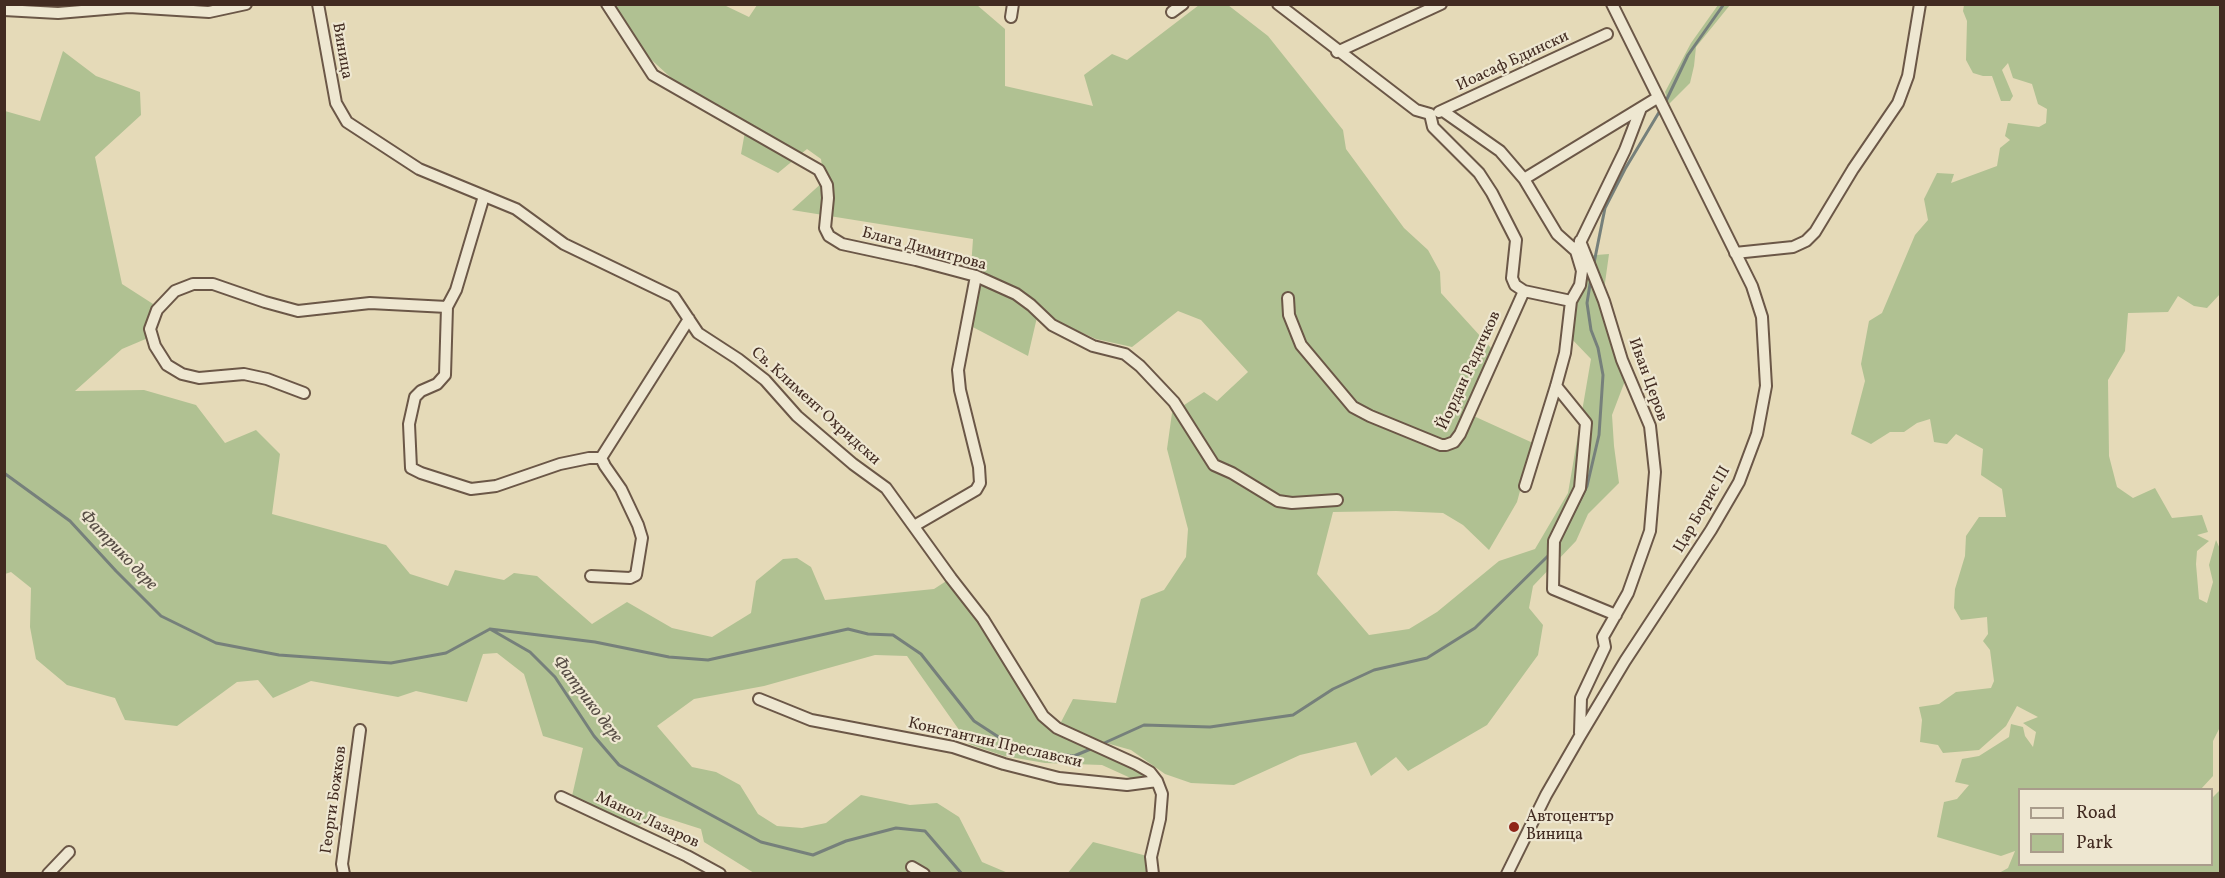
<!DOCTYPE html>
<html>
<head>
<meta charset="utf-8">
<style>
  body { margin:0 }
  #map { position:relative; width:2225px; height:878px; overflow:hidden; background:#e5dab8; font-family:Vollkorn,serif }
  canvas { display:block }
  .frame { position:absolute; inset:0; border:6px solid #422b21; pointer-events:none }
  .legend { position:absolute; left:2018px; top:788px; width:195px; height:78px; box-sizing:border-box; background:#eee7d1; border:2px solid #a99c8b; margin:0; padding:8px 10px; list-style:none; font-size:18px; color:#422b21 }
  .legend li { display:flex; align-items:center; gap:12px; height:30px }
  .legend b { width:30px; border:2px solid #a99c8b }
</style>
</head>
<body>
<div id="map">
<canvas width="2225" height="878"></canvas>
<div class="frame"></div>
<ul class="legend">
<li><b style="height:8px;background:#eee7d1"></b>Road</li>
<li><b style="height:16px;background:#b0c192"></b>Park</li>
</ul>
</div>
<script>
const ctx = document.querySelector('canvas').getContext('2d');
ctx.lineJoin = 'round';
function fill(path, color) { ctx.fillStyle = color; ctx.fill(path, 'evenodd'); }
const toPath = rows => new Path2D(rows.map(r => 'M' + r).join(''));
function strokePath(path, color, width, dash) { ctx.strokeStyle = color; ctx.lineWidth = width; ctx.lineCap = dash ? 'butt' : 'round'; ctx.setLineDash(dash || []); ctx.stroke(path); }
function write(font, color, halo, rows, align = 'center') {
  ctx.font = font + ' Vollkorn,serif'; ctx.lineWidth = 4.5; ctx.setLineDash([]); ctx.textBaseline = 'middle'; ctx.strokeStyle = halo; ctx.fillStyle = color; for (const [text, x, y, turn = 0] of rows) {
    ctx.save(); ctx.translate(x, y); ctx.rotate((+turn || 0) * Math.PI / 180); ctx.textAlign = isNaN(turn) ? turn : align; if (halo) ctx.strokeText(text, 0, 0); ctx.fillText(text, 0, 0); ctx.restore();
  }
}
const green = toPath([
  [606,5,724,5,749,17,757,5,977,5,1005,29,1005,86,1093,106,1084,75,1112,54,1127,60,1199,5,1228,5,1268,36,1343,130,1346,149,1404,228,1428,250,1440,272,1441,293,1492,349,1467,413,1533,443,1517,502,1489,550,1463,525,1443,513,1396,511,1333,512,1317,574,1369,635,1409,629,1437,612,1499,561,1535,549,1568,493,1591,359,1567,334,1583,256,1609,254,1604,290,1604,321,1628,373,1612,415,1614,446,1619,483,1588,514,1576,541,1533,586,1529,608,1543,625,1538,655,1487,725,1408,771,1396,757,1371,776,1356,742,1300,755,1234,785,1191,783,1165,774,1131,750,1085,737,1060,724,1073,699,1116,703,1141,599,1164,590,1186,557,1188,529,1167,449,1172,413,1204,392,1217,401,1248,372,1201,320,1178,311,1132,347,1096,339,1038,313,1028,356,967,324,973,239,792,210,824,181,821,159,807,149,778,173,741,154,746,126,691,96,633,43],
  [1718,5,1730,5,1696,47,1694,66,1690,83,1669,104,1665,92,1691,43],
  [1964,5,2220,5,2220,294,2207,308,2194,306,2178,296,2168,312,2128,313,2125,351,2108,380,2109,456,2117,487,2133,498,2155,488,2172,518,2202,515,2208,532,2197,535,2209,541,2197,551,2196,564,2199,599,2207,603,2213,582,2209,565,2216,540,2220,549,2220,727,2213,741,2213,776,2201,789,2020,790,2020,864,2212,864,2212,798,2220,790,2220,873,1999,873,2008,868,2015,851,2001,856,1937,837,1944,802,1957,799,1969,785,1955,782,1962,759,1979,756,2009,737,2011,724,2023,727,2025,736,2033,747,2036,732,2023,723,2038,717,2017,706,2006,726,1979,750,1943,753,1938,745,1920,742,1922,720,1919,707,1939,704,1956,692,1991,688,1994,681,1990,650,1983,641,1988,634,1987,617,1961,620,1954,608,1955,589,1965,556,1966,536,1979,517,2006,517,2002,489,1981,475,1983,449,1956,434,1947,444,1934,442,1930,419,1917,423,1904,432,1890,432,1871,444,1851,434,1865,381,1861,364,1869,321,1882,313,1915,235,1928,220,1924,199,1937,173,1954,174,1951,183,1997,166,2000,148,2010,140,2005,136,2008,123,2039,127,2046,123,2047,109,2038,104,2032,84,2013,78,2008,63,2002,70,2013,96,2010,101,2001,101,1992,76,1983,76,1973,73,1966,60,1967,21,1963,11],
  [63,51,96,76,140,92,141,115,95,157,122,284,164,311,148,338,122,349,75,391,144,390,196,405,225,443,256,430,280,454,272,514,386,545,410,574,448,586,455,570,504,580,514,573,537,576,592,624,627,602,672,628,712,637,751,613,756,581,783,559,797,558,811,567,825,600,934,589,951,578,1043,716,1150,772,1135,780,1102,765,1045,763,1004,756,969,744,907,656,875,655,764,686,694,699,657,726,692,767,716,772,740,785,758,814,777,826,802,828,826,823,861,795,910,805,937,803,959,817,982,862,1008,873,754,873,704,842,701,829,651,813,639,826,572,796,583,748,543,736,524,674,497,653,483,654,467,702,416,691,398,697,311,681,273,698,258,680,237,682,177,726,125,720,115,698,67,685,36,659,30,627,31,588,11,572,5,574,5,111,40,121],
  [1093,842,1151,857,1153,874,1067,874]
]);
const stream = toPath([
  [1665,103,1688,55,1724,4],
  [1594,263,1605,208,1625,169,1661,109],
  [4,473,70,521,116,571,161,616,216,643,279,655,391,663,446,653,490,629,530,652,555,677,594,736,619,765,761,842,813,855,846,841,896,828,925,831,962,874],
  [1564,532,1587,486,1599,435,1603,375,1598,348,1591,330,1587,303,1591,278],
  [490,629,595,642,669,657,708,660,848,629,868,634,893,635,921,654,974,721,1017,749,1074,756,1093,748],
  [1102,744,1144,725,1210,727,1293,715,1333,689,1374,670,1427,658,1475,628,1551,553]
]);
const minor = toPath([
  [318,4,336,103,347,122,419,169,516,209,564,244,674,297,698,333,738,359,765,380,797,416,853,464,886,488,951,578,983,619,1043,716,1057,728,1136,764,1150,772,1157,781,1162,794,1160,819,1151,857,1153,874],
  [607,4,653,75,819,170,827,185,828,198,825,228,829,236,842,244,916,260,976,276,1016,294,1031,305,1052,325,1093,346,1125,354,1140,366,1174,402,1214,465,1232,473,1278,501,1292,503,1337,500],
  [1278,4,1416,110,1430,114],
  [4,10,58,13,129,7,209,12,246,4],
  [1172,12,1183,4],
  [1011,17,1013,4],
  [1337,52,1441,4],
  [1443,111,1500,151,1524,179,1557,234,1576,251],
  [1439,112,1607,34],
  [1430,114,1433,127,1479,173,1492,193,1516,240,1512,278,1515,285,1524,291,1571,301],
  [1524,179,1657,98],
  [484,196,456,290,447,307,445,375,437,384,421,391,415,397,409,424,411,468,421,473,471,489,496,486,560,464,589,458,601,458],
  [1580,241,1604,301,1622,360,1650,426,1655,472,1650,531,1628,593,1603,637,1605,647,1581,698,1580,733],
  [1735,253,1793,247,1806,241,1815,232,1853,169,1898,103,1908,76,1920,4],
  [1288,298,1289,315,1301,345,1353,407,1370,416,1441,445,1446,445,1454,442,1460,434,1524,291],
  [1556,386,1586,423,1580,488,1554,541,1553,589,1616,615],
  [304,393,267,379,244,374,199,378,182,374,167,365,155,346,150,329,157,310,175,291,193,284,213,284,265,302,298,311,370,303,447,307],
  [1525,486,1556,386,1565,353,1571,301,1580,285,1582,271,1576,251,1625,150,1641,108],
  [914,526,976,490,980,483,979,467,960,390,958,370,976,276],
  [591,576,630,578,636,575,642,538,638,525,621,489,605,466,601,458,689,319],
  [759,699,811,720,953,747,1004,764,1059,778,1127,785,1157,781],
  [561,797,687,856,720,874],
  [912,867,924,874],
  [48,874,69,852],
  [344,874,342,864,360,730],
  [1507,874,1546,795,1580,736,1625,661,1711,530,1739,482,1757,434,1766,386,1762,317,1752,286,1612,4]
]);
const markers = [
  [1514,827,6,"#8f2418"]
];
const streetNames = [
  ["Виница",341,51,80],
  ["Иоасаф Бдински",1513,62,-25],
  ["Блага Димитрова",924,250,15],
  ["Йордан Радичков",1470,371,-65],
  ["Иван Церов",1647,380,70],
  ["Св. Климент Охридски",815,407,42],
  ["Цар Борис III",1703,510,-60],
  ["Константин Преславски",995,744,13],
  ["Георги Божков",335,800,-82],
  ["Манол Лазаров",647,821,25]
];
const poiNames = [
  ["Автоцентър",1526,818],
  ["Виница",1526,836]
];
const waterNames = [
  ["Фатрико дере",117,551,46],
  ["Фатрико дере",586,700,53]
];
fill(green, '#b0c192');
strokePath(stream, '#76807b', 3);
strokePath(minor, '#6b5747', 14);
strokePath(minor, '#eee7d1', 10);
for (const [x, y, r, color] of markers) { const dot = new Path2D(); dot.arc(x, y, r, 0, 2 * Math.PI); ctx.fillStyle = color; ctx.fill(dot); strokePath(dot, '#eee7d1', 2); }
write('16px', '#422b21', '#eee7d1', streetNames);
write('16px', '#422b21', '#eee7d1', poiNames, 'left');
write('italic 18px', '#584e46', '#eee7d1', waterNames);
</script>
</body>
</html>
